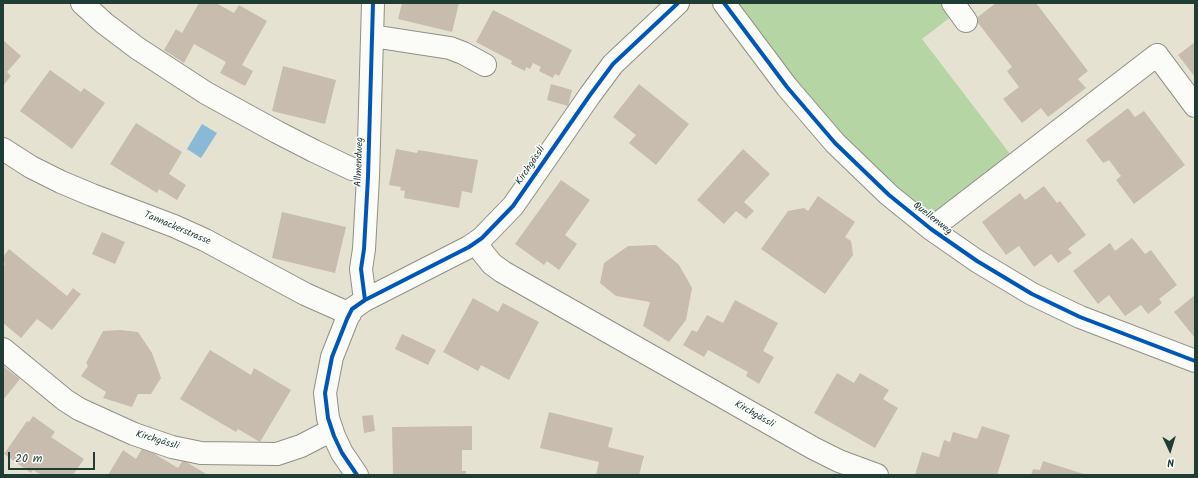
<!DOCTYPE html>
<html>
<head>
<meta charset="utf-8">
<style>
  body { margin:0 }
  #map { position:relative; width:1198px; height:478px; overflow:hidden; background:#e6e2d2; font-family:Kalam,sans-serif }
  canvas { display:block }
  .frame { position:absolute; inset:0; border:4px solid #1f3d34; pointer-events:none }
  .north { position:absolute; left:1150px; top:430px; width:40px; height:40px; -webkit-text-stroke:3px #fff; paint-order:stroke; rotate:176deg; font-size:11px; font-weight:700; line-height:16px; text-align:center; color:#1f3d34 }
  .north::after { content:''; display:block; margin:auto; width:14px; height:18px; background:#1f3d34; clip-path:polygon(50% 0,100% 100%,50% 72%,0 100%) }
  .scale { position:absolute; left:8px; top:452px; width:87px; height:18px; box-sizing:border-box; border:2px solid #1f3d34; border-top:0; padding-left:5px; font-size:12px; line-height:14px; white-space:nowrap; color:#1f3d34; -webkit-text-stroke:3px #fff; paint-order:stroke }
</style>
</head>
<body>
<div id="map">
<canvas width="1198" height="478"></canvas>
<div class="frame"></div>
<div class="north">N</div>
<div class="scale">20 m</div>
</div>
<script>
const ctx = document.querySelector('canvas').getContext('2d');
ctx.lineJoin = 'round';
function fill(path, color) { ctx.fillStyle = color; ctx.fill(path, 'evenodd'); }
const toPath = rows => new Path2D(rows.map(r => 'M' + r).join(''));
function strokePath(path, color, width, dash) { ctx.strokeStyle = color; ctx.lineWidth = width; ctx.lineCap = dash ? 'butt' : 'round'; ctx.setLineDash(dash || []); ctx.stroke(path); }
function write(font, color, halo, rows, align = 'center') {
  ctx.font = font + ' Kalam,sans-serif'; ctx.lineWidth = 3; ctx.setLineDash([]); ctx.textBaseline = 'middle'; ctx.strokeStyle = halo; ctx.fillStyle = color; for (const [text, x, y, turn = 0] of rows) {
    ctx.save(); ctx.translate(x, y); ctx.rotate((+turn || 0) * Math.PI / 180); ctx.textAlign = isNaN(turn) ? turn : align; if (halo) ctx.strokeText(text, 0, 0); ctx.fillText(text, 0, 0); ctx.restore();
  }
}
const green = toPath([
  [724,3,969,3,922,39,1017,163,931,229,889,195]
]);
const water = toPath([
  [202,124,217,133,201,158,187,149]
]);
const building = toPath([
  [199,3,216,3,234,13,239,5,267,21,242,65,253,71,245,86,220,73,226,62,194,44,184,63,164,50,176,29,182,33],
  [402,3,459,3,452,32,398,19],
  [996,3,1036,3,1088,71,1078,79,1086,88,1048,117,1041,108,1022,123,1003,99,1019,87,1007,71,1012,67,975,19],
  [493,10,572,50,559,76,555,74,553,78,539,71,541,67,533,63,530,69,526,67,525,71,511,64,512,61,476,42],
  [3,40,21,56,7,72,11,76,3,86],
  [1195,42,1195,77,1178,55],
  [283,66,336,80,325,124,272,111],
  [50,70,81,92,84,88,105,103,72,149,20,111],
  [551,84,572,90,568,106,547,100],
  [639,84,689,124,656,165,629,143,636,135,613,117],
  [1128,108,1135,117,1144,111,1185,165,1134,204,1116,180,1121,176,1109,160,1103,163,1086,140],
  [136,123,182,152,169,174,186,185,177,200,159,189,157,193,110,164],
  [396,149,417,153,418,150,478,160,472,193,462,191,459,208,404,198,405,191,400,190,401,187,389,185],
  [743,149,770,174,744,202,754,211,746,219,736,211,724,224,697,200],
  [561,180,590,200,565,235,577,244,559,270,547,261,544,265,515,244],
  [1044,186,1057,203,1060,201,1086,235,1068,249,1072,253,1058,263,1051,254,1034,267,1019,246,1006,255,982,222,1020,193,1025,200],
  [818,196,855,222,845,237,851,241,853,255,825,294,761,249,788,211,804,208,808,211],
  [282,212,346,227,335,273,272,258],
  [102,232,125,242,115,264,92,254],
  [1132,238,1145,254,1151,250,1177,285,1159,299,1162,303,1148,314,1141,305,1125,316,1109,295,1098,304,1073,271,1110,243,1115,251],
  [656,245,679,265,692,288,686,320,669,342,643,326,650,302,616,296,600,283,604,263,628,246],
  [9,249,67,296,73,288,81,294,52,330,37,319,21,338,3,323,3,267,5,264,3,262,3,257],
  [1195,295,1195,338,1174,312],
  [473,298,498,312,503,303,539,322,509,380,481,365,478,371,443,352],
  [735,300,778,323,763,351,774,357,759,384,746,376,748,372,708,350,704,357,683,345,692,330,697,332,707,315,723,323],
  [121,330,138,332,152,353,161,378,151,394,138,394,132,407,103,398,106,392,81,376,88,366,86,363,103,331],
  [402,334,436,350,428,365,395,349],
  [210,350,251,375,254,368,291,390,260,442,238,429,236,432,180,399],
  [3,366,20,379,3,400],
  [837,373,854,383,860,373,889,390,883,399,898,408,875,448,814,413],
  [549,412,613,428,608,447,644,456,639,475,596,475,599,462,540,448],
  [373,415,375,431,364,433,362,416],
  [33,416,55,432,51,437,84,459,73,475,41,475,33,470,31,473,4,454,27,421,29,422],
  [472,426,472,450,462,450,462,471,466,471,466,475,393,475,392,427],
  [982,426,1010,435,997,475,915,475,922,452,939,457,944,440,950,442,953,432,977,439],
  [143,447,178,468,183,460,208,475,108,475,123,450,136,459],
  [1043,461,1087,475,1031,475,1033,469,1040,470]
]);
const minor = toPath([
  [82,3,104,23,137,48,206,93,277,132,314,151,352,169,368,170],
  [724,3,787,87,835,143,889,195,931,229,977,261,1032,294,1080,317,1195,361],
  [953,3,966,21],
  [372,36,450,48,463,53,485,65],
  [3,149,31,167,61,182,92,195,174,226,205,240,305,294,350,314],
  [931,229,1157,55,1195,106],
  [475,243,492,264,503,272,813,448,839,461,877,475],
  [365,300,469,247,482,238,513,206,590,95,613,64,678,3],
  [3,349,65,400,79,409,134,434,172,447,201,453,277,454,301,446,332,430],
  [357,475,342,453,334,436,328,418,325,393,332,357,347,319,352,309,365,300,361,269,364,249,368,177,373,3]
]);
const cycleway = toPath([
  [724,3,787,87,835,143,889,195,931,229,977,261,1032,294,1080,317,1195,361],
  [365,300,469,247,482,238,513,206,590,95,613,64,678,3],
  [357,475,342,453,334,436,328,418,325,393,332,357,347,319,352,309,365,300,361,269,364,249,368,177,373,3]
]);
const streetNames = [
  ["Allmendweg",360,162,-88],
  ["Kirchgässli",531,166,-56],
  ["Quellenweg",932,219,38],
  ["Tannackerstrasse",177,229,23],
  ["Kirchgässli",754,415,30],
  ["Kirchgässli",157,441,17]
];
fill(green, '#b6d5a4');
fill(water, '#89b9d6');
fill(building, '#c8bcae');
strokePath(minor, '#8e9187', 24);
strokePath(minor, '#fbfbf8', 22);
strokePath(cycleway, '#0057b8', 4);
write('10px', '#1f3d34', '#fff', streetNames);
</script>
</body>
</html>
